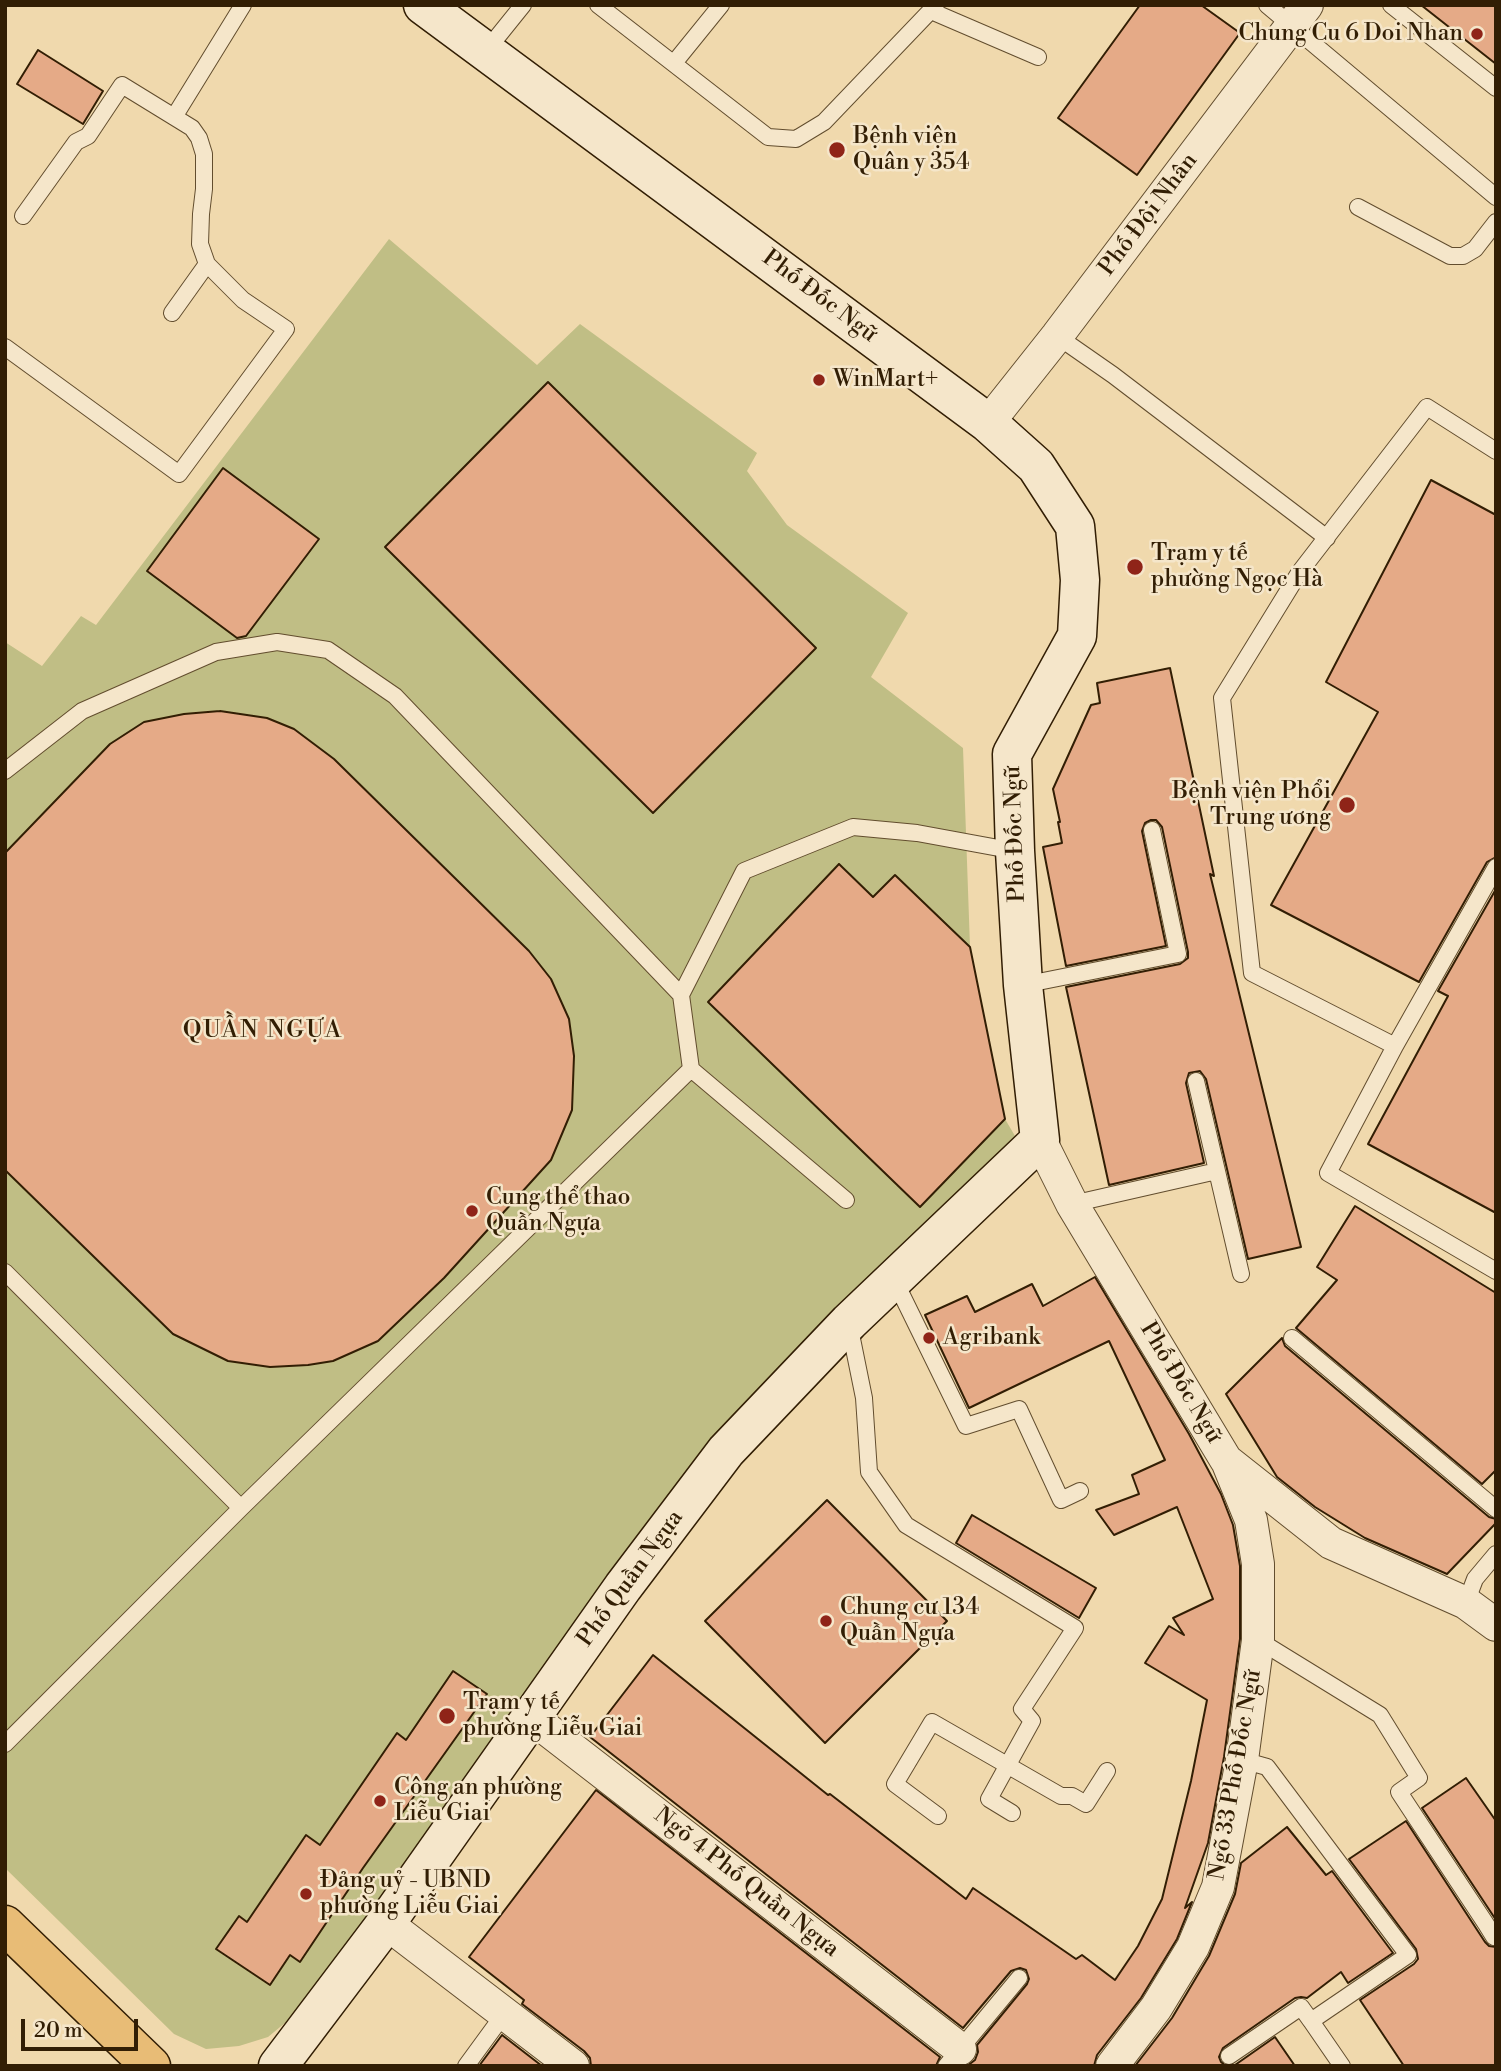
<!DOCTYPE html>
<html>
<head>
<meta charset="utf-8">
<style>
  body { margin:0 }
  #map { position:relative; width:1501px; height:2071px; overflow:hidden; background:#f0d9ad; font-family:"Libre Bodoni",serif }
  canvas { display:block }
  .frame { position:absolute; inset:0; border:7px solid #321e04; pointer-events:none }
  .scale { position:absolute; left:21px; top:2019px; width:117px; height:32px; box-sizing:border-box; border:4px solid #321e04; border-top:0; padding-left:9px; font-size:21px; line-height:24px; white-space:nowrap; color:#321e04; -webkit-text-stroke:5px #f5e6ca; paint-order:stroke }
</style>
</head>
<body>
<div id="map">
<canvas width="1501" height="2071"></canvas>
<div class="frame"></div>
<div class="scale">20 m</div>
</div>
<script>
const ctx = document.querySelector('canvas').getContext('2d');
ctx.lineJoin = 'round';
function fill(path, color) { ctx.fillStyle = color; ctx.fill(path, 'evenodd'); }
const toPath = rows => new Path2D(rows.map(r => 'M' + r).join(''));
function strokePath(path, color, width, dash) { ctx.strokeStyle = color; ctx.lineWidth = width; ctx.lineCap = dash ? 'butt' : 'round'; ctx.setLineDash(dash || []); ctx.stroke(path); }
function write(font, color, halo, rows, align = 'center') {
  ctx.font = font + ' "Libre Bodoni",serif'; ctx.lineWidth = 5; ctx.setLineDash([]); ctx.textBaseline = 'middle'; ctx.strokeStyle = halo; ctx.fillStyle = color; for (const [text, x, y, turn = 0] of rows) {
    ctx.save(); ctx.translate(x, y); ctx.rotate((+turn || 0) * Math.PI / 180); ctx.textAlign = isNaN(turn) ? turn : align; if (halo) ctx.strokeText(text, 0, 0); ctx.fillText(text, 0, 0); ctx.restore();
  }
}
const green = toPath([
  [389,239,537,365,580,324,757,453,747,471,787,525,908,613,871,677,963,748,970,947,1005,1119,1015,1136,864,1286,620,1565,297,2013,268,2037,239,2046,206,2049,174,2034,5,1868,5,642,42,666,81,616,96,625]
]);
const building = toPath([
  [1140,5,1201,5,1240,33,1137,175,1058,118,1140,5],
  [1421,5,1496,5,1496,64,1421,5],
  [38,50,103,91,83,124,17,84,38,50],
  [548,382,816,648,653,813,385,547,548,382],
  [223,468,319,539,246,636,237,638,147,571,223,468],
  [1431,480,1496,515,1496,857,1487,862,1419,982,1271,905,1378,712,1326,682,1431,480],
  [1170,668,1214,876,1210,874,1301,1247,1248,1259,1206,1079,1200,1071,1189,1073,1186,1083,1204,1163,1109,1185,1070,1005,1066,987,1180,964,1188,958,1188,952,1162,827,1156,820,1151,820,1145,823,1142,831,1166,946,1066,966,1043,847,1062,843,1058,822,1060,822,1053,789,1091,705,1100,703,1097,683,1170,668],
  [220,711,267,718,294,729,334,759,529,951,551,979,569,1019,574,1056,572,1110,551,1160,444,1278,378,1341,333,1361,308,1365,270,1367,228,1361,173,1334,5,1170,5,853,110,744,144,722,184,714,220,711],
  [839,864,873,897,895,875,970,947,1005,1119,920,1207,708,1002,839,864],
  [1496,889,1496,1213,1368,1144,1448,996,1438,991,1496,889],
  [1355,1206,1496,1293,1496,1470,1482,1484,1296,1328,1337,1280,1317,1267,1355,1206],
  [1095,1277,1189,1434,1221,1494,1233,1525,1240,1566,1240,1639,1224,1757,1208,1843,1185,1908,1192,1902,1177,1939,1141,1998,1097,2055,1094,2066,967,2066,975,2060,978,2052,977,2045,1027,1984,1029,1979,1026,1970,1020,1968,1011,1971,963,2028,590,1737,653,1655,828,1795,830,1794,966,1899,973,1888,1076,1959,1082,1955,1115,1980,1138,1946,1162,1899,1191,1781,1207,1700,1145,1663,1169,1626,1184,1635,1173,1618,1213,1599,1177,1507,1114,1535,1096,1510,1139,1494,1132,1475,1165,1460,1109,1341,969,1408,925,1315,967,1296,975,1312,1032,1284,1043,1306,1095,1277],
  [1282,1338,1285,1346,1489,1517,1496,1519,1496,1523,1447,1574,1365,1538,1315,1507,1277,1477,1226,1394,1282,1338],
  [827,1500,947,1621,825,1743,705,1621,827,1500],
  [972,1515,1096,1588,1079,1618,956,1543,972,1515],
  [453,1671,487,1694,363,1868,300,1962,290,1955,270,1985,216,1949,239,1916,247,1922,306,1835,320,1845,397,1733,406,1740,453,1671],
  [1466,1778,1496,1821,1496,1920,1422,1808,1466,1778],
  [596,1790,940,2057,936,2066,591,2066,590,2058,584,2051,522,2004,524,2000,469,1957,596,1790],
  [1406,1821,1485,1942,1489,1946,1496,1947,1496,2066,1404,2066,1360,2000,1414,1964,1418,1959,1416,1949,1349,1859,1406,1821],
  [1287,1827,1326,1875,1332,1871,1393,1953,1348,1983,1341,1972,1307,1998,1301,1997,1295,1998,1223,2048,1219,2057,1221,2062,1226,2066,1135,2066,1172,2018,1209,1956,1235,1894,1241,1863,1287,1827],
  [502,2035,542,2066,479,2066,502,2035],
  [1275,2037,1295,2066,1232,2066,1235,2065,1275,2037]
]);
const lane = toPath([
  [598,5,768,137,796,139,824,122,936,5],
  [1267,5,1496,197],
  [1391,5,1496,88],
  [931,11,1038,57],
  [486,51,523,5],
  [674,63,721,5],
  [174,117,243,5],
  [1358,207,1450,256,1463,256,1475,249,1496,222],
  [172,313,207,264],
  [1057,336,1113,375,1327,538],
  [5,347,179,474,286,329,243,300,207,264,200,244,201,214,204,189,204,154,199,138,192,128,122,85,88,136,76,142,23,216],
  [5,771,82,711,216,652,277,642,328,650,395,696,681,995],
  [1496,867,1395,1046,1328,1173,1496,1271],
  [1023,985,1178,954,1152,830],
  [1395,1046,1252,973,1222,698,1299,573,1427,407,1496,451],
  [691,1069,846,1200],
  [1196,1081,1241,1274],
  [1072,1204,1217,1171],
  [5,1272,241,1508],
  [894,1279,966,1426,1019,1409,1061,1500,1080,1491],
  [849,1324,864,1398,869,1472,906,1525,1075,1628,1022,1709,1032,1721,989,1799,1012,1813],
  [1292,1338,1496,1509],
  [1466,1603,1475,1579,1496,1554],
  [1258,1640,1380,1715,1419,1778,1399,1792,1486,1924,1494,1937,1496,1936],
  [5,1744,241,1508,691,1069,681,995,744,871,853,827,917,833,1015,851],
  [938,1816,895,1784,932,1722,1061,1796,1072,1796,1086,1804,1107,1771],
  [1311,2021,1342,2066],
  [1229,2056,1301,2007,1311,2021,1408,1955,1267,1767,1242,1760],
  [466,2066,504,2014],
  [946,2066,1019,1978]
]);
const street = toPath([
  [988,423,1057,336,1307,5],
  [1040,1140,1072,1204,1226,1460,1331,1543,1466,1603,1496,1625],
  [531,1717,960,2049],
  [386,1923,573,2066],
  [1112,2066,1156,2008,1193,1947,1218,1887,1242,1760,1258,1640,1258,1564,1251,1520,1227,1461]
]);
const secondary = toPath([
  [278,2066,386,1923,623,1587,726,1451,849,1322,1040,1140,1023,985,1015,851,1012,754,1077,636,1080,580,1075,526,1036,466,988,423,423,5]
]);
const primary = toPath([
  [5,1925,151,2066]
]);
const markers = [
  [1477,34,7,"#8f2418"],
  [837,150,9,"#8f2418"],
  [819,380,7,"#8f2418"],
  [1135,567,9,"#8f2418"],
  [1347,805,9,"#8f2418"],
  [472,1211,7,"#8f2418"],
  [929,1338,7,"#8f2418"],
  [826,1621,7,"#8f2418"],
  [447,1716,9,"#8f2418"],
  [380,1801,7,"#8f2418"],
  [306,1894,7,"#8f2418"]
];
const poiNames = [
  ["Chung Cu 6 Doi Nhan",1463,34,"right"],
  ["Bệnh viện",853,137],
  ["Quân y 354",853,163],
  ["WinMart+",833,380],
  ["Trạm y tế",1151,554],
  ["phường Ngọc Hà",1151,580],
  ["Bệnh viện Phổi",1331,792,"right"],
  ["Trung ương",1331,818,"right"],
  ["Cung thể thao",486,1198],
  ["Quần Ngựa",486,1224],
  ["Agribank",943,1338],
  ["Chung cư 134",840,1608],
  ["Quần Ngựa",840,1634],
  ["Trạm y tế",463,1703],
  ["phường Liễu Giai",463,1729],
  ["Công an phường",394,1788],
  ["Liễu Giai",394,1814],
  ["Đảng uỷ - UBND",320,1881],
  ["phường Liễu Giai",320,1907]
];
const streetNames = [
  ["Phố Đội Nhân",1149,215,-53],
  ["Phố Đốc Ngữ",819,297,37],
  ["Phố Đốc Ngữ",1016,834,-92],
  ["Phố Đốc Ngữ",1180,1383,59],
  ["Phố Quần Ngựa",631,1579,-54],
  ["Ngõ 33 Phố Đốc Ngữ",1236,1775,-80],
  ["Ngõ 4 Phố Quần Ngựa",746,1883,38]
];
const neighbourhoodNames = [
  ["QUẦN NGỰA",263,1031]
];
fill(green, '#c0be85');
fill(building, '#e5aa87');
strokePath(building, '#321e04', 2);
strokePath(lane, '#624d2e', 18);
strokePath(street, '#624d2e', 34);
strokePath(secondary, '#321e04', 41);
strokePath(primary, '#321e04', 41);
strokePath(lane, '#f5e6ca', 16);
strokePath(street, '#f5e6ca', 32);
strokePath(secondary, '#f5e6ca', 38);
strokePath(primary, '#e8bc76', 38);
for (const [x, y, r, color] of markers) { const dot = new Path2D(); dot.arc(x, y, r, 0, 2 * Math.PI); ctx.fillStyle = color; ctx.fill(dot); strokePath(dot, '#f5e6ca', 2.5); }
write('23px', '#321e04', '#f5e6ca', poiNames, 'left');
write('23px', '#321e04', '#f5e6ca', streetNames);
ctx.letterSpacing = '2px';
write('24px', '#321e04', '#f5e6ca', neighbourhoodNames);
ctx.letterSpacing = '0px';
</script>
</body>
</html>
